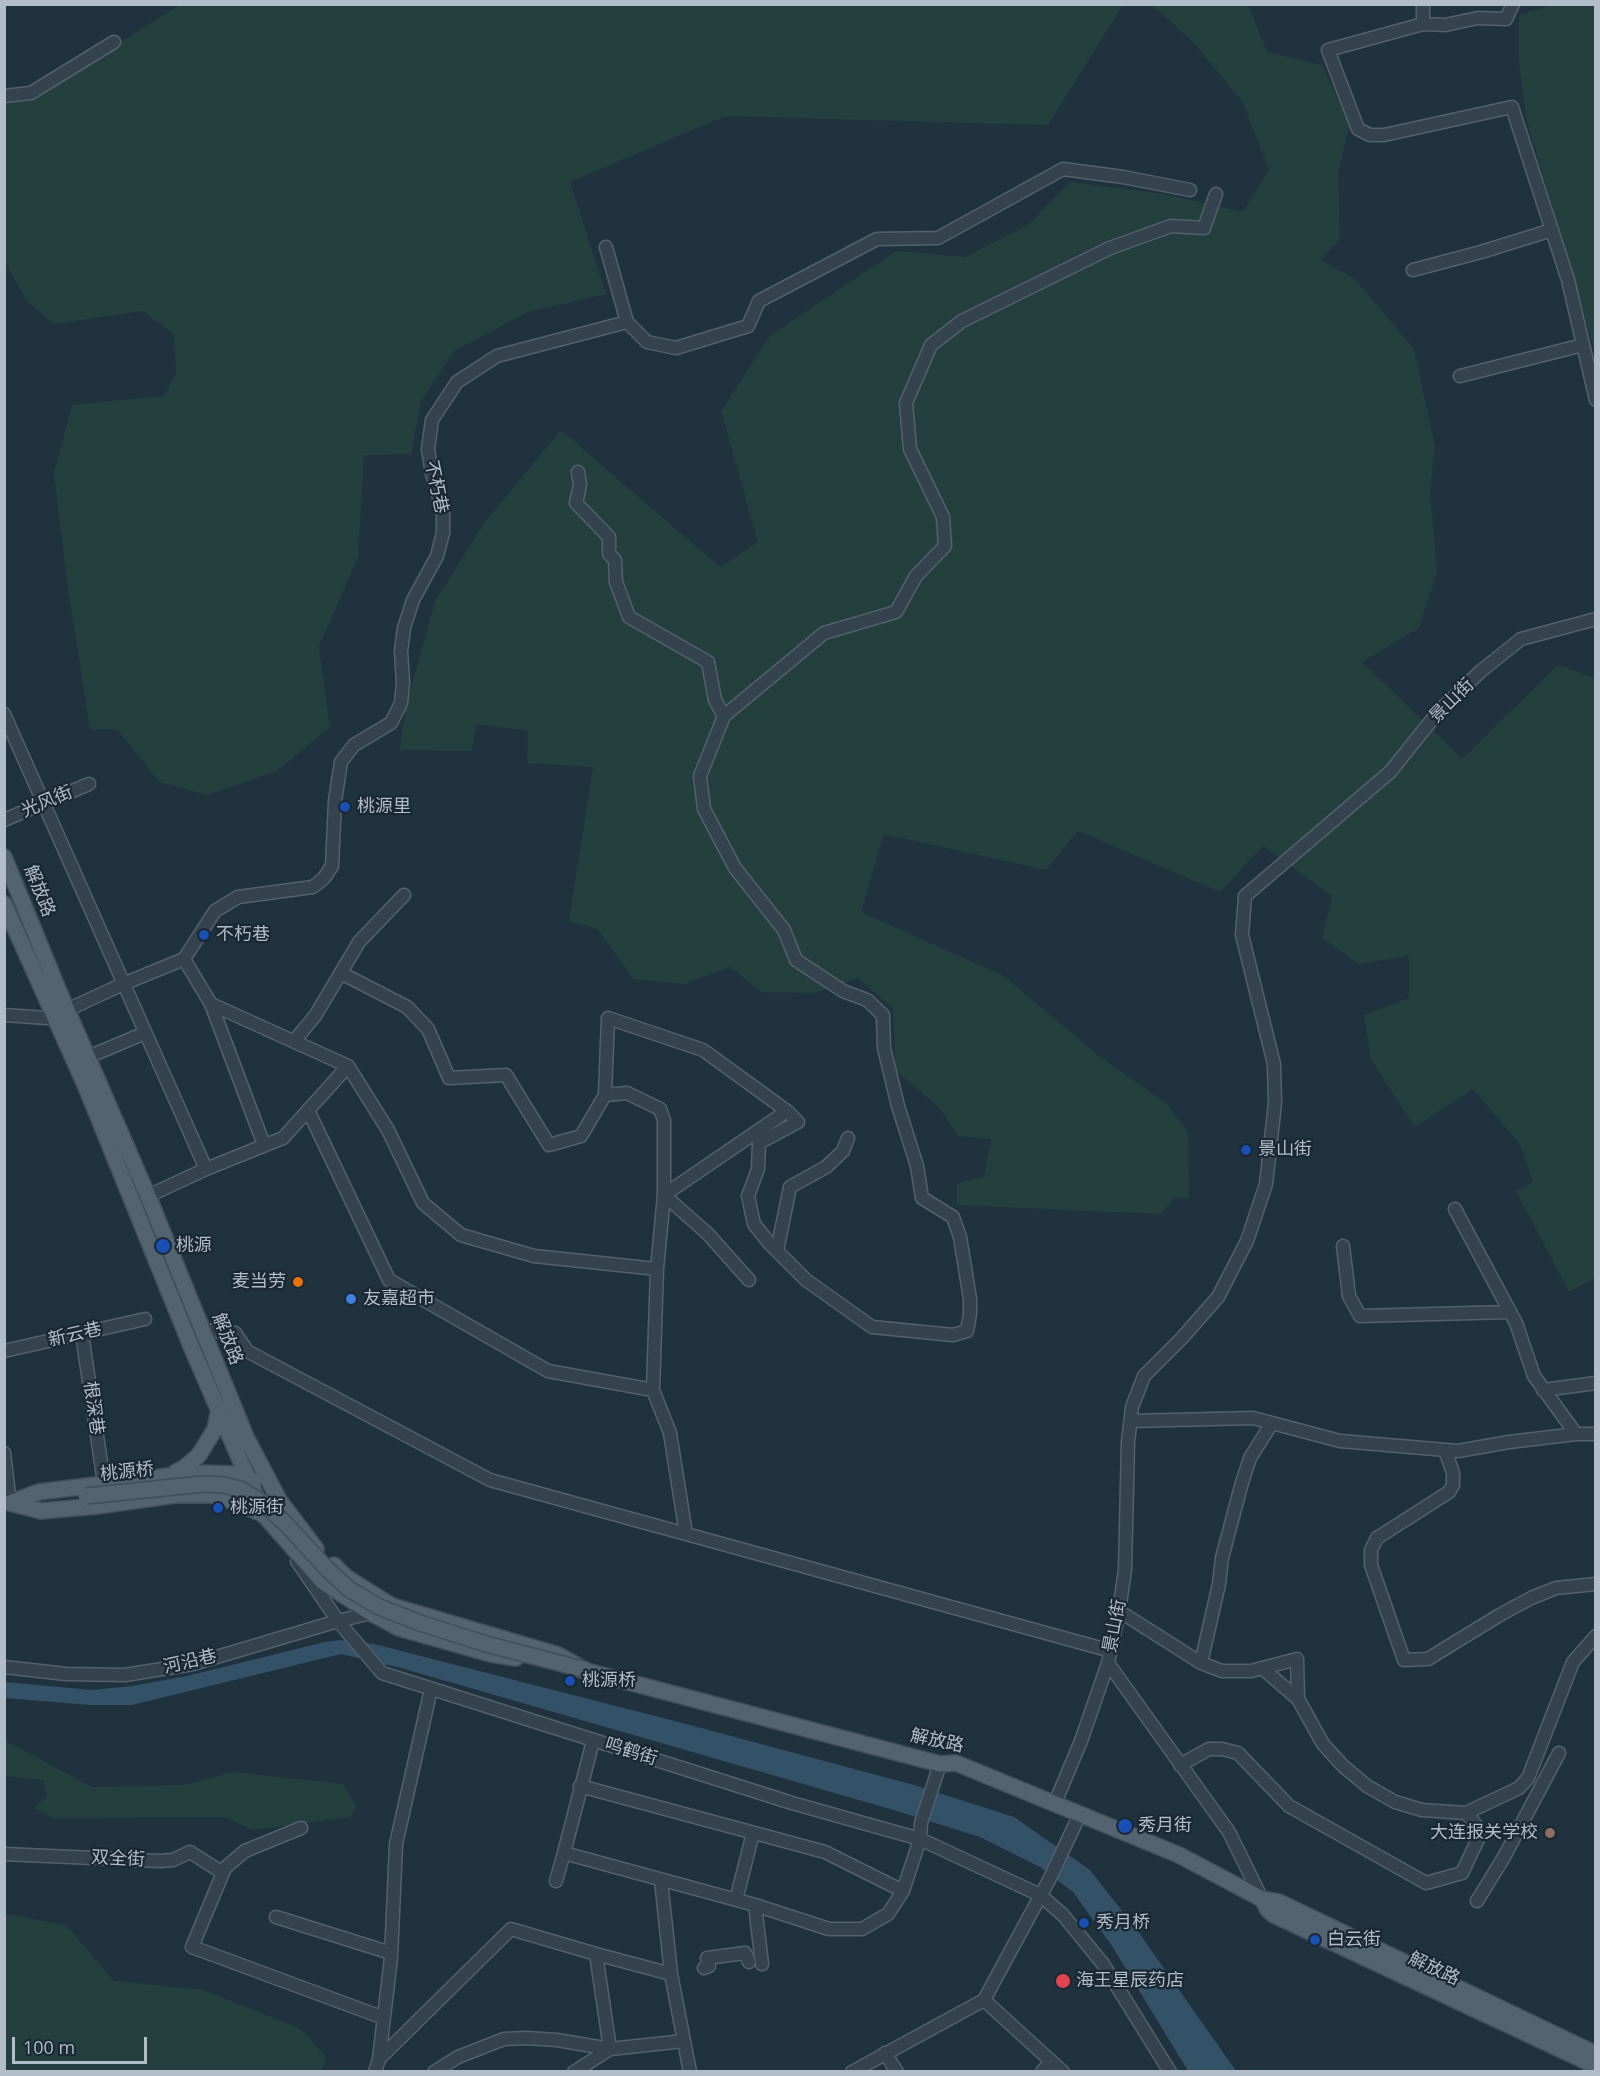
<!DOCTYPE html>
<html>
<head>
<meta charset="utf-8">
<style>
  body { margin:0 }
  #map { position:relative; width:1600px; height:2076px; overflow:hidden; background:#21323f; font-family:"Open Sans",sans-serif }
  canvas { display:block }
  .frame { position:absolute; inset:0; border:6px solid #b1beca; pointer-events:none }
  .scale { position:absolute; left:12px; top:2037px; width:135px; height:27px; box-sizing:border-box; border:3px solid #b1beca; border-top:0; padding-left:8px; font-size:18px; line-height:21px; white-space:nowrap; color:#b1beca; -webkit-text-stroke:4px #1a2833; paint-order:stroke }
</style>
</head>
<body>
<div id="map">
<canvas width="1600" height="2076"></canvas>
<div class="frame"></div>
<div class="scale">100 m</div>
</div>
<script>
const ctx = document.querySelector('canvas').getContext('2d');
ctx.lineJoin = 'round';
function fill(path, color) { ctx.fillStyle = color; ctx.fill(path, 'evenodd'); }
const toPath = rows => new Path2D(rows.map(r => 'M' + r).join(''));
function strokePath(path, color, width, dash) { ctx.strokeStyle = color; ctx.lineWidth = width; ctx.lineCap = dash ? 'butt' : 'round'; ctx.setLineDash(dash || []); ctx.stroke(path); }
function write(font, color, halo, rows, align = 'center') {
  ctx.font = font + ' "Open Sans","Noto Sans SC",sans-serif'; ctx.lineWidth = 4.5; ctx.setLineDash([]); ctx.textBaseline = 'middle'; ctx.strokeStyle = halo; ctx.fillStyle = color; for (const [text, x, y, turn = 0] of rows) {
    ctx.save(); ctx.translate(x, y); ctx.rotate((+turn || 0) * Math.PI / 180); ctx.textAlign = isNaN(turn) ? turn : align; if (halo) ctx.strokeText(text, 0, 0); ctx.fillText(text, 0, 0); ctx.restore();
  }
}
const green = toPath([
  [180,5,1123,5,1048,125,725,116,570,182,606,294,528,312,454,351,421,401,411,454,364,455,358,557,319,647,330,727,277,771,207,795,159,782,117,729,90,729,67,581,54,473,72,405,164,396,176,373,174,334,143,311,53,324,26,300,5,262,4,102,27,100],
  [1152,5,1248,5,1267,52,1322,65,1350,124,1338,173,1340,239,1320,260,1355,279,1414,349,1435,446,1430,490,1437,572,1419,628,1362,662,1462,759,1558,665,1595,678,1595,1278,1569,1292,1516,1191,1533,1182,1520,1144,1473,1089,1415,1127,1371,1060,1364,1015,1409,998,1409,956,1359,964,1322,938,1332,896,1263,846,1220,892,1078,831,1046,870,884,834,861,912,1004,976,1099,1056,1166,1103,1188,1132,1189,1198,1174,1198,1161,1214,957,1205,957,1183,984,1177,991,1139,958,1136,939,1107,896,1071,893,1009,858,978,814,993,762,992,730,967,684,984,633,979,597,928,569,921,593,767,527,763,528,731,476,724,472,751,400,750,405,710,435,601,485,522,561,430,720,567,758,542,721,411,770,336,857,277,897,251,965,257,1028,225,1070,182,1164,194,1243,212,1269,170,1243,103,1194,43],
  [1553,5,1595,5,1595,352,1526,118,1519,62,1519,15],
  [4,1740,92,1787,185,1785,232,1772,343,1784,356,1806,351,1817,253,1830,225,1817,53,1818,34,1808,47,1796,43,1780,5,1776],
  [7,1914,67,1926,114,1981,203,1990,301,2029,326,2057,322,2071,5,2071,4,1916]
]);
const water = toPath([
  [341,1640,374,1644,690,1725,914,1785,1014,1817,1090,1870,1137,1930,1236,2071,1188,2071,1112,1946,1073,1892,1040,1867,980,1837,897,1811,401,1668,341,1654,132,1705,90,1705,5,1698,5,1682,92,1690,132,1686,187,1676,325,1642]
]);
const minor = toPath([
  [1513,4,1506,19,1478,18,1445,25,1423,24,1328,50,1358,129,1370,135,1384,135,1512,107,1568,280,1596,400],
  [1423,24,1423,4],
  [4,96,31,93,114,42],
  [1413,270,1481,252,1552,230],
  [627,322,647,342,676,348,748,326,759,301,877,239,938,238,1063,169,1123,177,1190,190],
  [1460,376,1583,345],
  [578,472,580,485,576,503,609,537,609,554,615,560,616,582,629,617,708,662,715,700,724,716],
  [4,714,206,1169],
  [4,820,89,784],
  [184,959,211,1004,348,1066],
  [341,973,407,1007,428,1029,449,1078,506,1075,549,1145,581,1136,605,1095,608,1018,703,1050,787,1111,664,1195,708,1234,749,1280],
  [211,1004,264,1145],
  [4,1015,47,1018,54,1016,123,984,184,959,215,911,238,897,313,887,324,878,332,866,335,801,341,762,354,745,391,723,401,703,403,683,401,651,404,628,413,600,437,556,443,533,443,512,432,474,428,449,432,420,457,382,497,356,627,322,606,247],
  [294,1041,315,1016,359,942,404,895],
  [88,1057,145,1033],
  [605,1095,627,1093,660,1109,664,1120,664,1195,657,1269,653,1390],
  [308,1110,389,1280,548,1371,653,1390,670,1433,686,1534],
  [787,1111,798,1122,759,1143,758,1169,748,1196,754,1224,770,1244,806,1280,872,1327,953,1335,967,1331,970,1314,970,1299,960,1237,953,1217,922,1198,917,1166,898,1106,884,1048,883,1015,867,1000,843,991,796,960,784,930,735,868,704,809,700,776,724,716,824,633,896,612,916,576,945,546,943,517,910,449,906,403,931,345,962,321,1110,248,1171,226,1204,228,1216,194],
  [148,1196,206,1169,283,1138,348,1066,388,1130,423,1203,461,1235,534,1256,657,1269],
  [1455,1209,1516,1323,1534,1376,1576,1434],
  [1343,1246,1349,1296,1360,1316,1510,1312],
  [777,1251,790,1187,826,1167,843,1151,848,1138],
  [203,1330,235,1333,247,1351,490,1480,1111,1651],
  [82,1334,104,1483],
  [4,1351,145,1319],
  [1543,1390,1596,1383],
  [1131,1421,1253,1418,1340,1441,1458,1451,1509,1442,1576,1434,1596,1434],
  [1445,1450,1453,1473,1453,1485,1449,1492,1377,1538,1371,1550,1371,1565,1404,1660,1428,1659,1498,1616,1531,1598,1556,1588,1596,1584],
  [4,1453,10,1503],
  [297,1561,338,1621,382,1673,792,1803,920,1839,1040,1895,1063,1915,1103,1964,1170,2072],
  [1119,1611,1201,1663,1222,1671,1251,1671,1297,1659,1298,1699,1262,1668],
  [1108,1663,1229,1832,1262,1899],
  [1201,1663,1219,1584,1222,1558,1241,1486,1250,1458,1272,1423],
  [4,1667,66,1674,125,1675,193,1664,338,1621,371,1613],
  [1298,1699,1323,1744,1343,1766,1367,1786,1395,1802,1422,1810,1466,1813,1519,1788,1528,1778,1573,1662,1596,1636],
  [593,1741,564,1853,755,1905,762,1964],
  [1180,1765,1209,1749,1222,1749,1238,1753,1289,1806,1426,1883,1462,1873,1479,1837,1477,1826,1466,1813],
  [580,1786,825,1852,903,1891],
  [1055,1803,1081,1741,1108,1663,1119,1611,1125,1570,1128,1442,1132,1407,1144,1376,1182,1338,1218,1297,1247,1241,1266,1184,1275,1103,1274,1064,1242,935,1245,896,1390,772,1439,711,1481,671,1521,639,1596,619],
  [301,1828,245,1851,225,1868,192,1947,384,2018],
  [4,1854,160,1861,173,1860,190,1852,223,1873],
  [661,1880,671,1974],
  [556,1881,564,1853],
  [736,1900,753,1833],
  [1477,1901,1504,1857,1559,1753],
  [755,1905,829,1929,862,1929,888,1914,903,1891,920,1839,921,1823,940,1764],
  [276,1917,391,1953],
  [704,1968,709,1966,707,1958,745,1953,749,1962],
  [984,2000,1063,2072],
  [885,2053,897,2072],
  [379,2059,511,1929,596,1954],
  [375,2072,379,2059,391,1958,396,1844,431,1689],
  [434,2072,458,2057,504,2039,526,2038,557,2040,610,2049,596,1954,671,1974,690,2072],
  [574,2072,610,2049,684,2041],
  [852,2072,984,2000,1049,1880,1080,1814],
  [1042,2072,1051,2061]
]);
const major = toPath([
  [4,857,58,989,148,1196,246,1437,279,1500,316,1549],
  [4,904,86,1087,193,1351,264,1515,323,1582,371,1613,399,1628,491,1654,516,1658],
  [176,1472,184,1468,199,1455,215,1429,219,1409],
  [10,1503,39,1492,193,1473,234,1474,254,1481],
  [10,1503,41,1511,97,1506,175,1495,211,1495,239,1503,264,1515],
  [334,1565,346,1577,392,1606,558,1655,578,1666],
  [575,1668,940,1764,956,1763,1179,1855,1262,1899,1279,1902,1596,2054],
  [1262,1899,1268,1910,1274,1915,1596,2066]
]);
const majorBridge = toPath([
  [86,1496,203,1484,224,1485,240,1489,263,1503,286,1524,328,1570,349,1589,379,1607,420,1623,486,1644,586,1670]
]);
const markers = [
  [345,807,6,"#1a4fb4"],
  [204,935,6,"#1a4fb4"],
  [1246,1150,6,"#1a4fb4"],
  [163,1246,8,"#1a4fb4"],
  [298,1282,6,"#e8710a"],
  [351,1299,6,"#3f7fe0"],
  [218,1508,6,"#1a4fb4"],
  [570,1681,6,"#1a4fb4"],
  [1125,1826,8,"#1a4fb4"],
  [1550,1833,6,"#8d6e63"],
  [1084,1923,6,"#1a4fb4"],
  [1315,1940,6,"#1a4fb4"],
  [1063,1981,8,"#e0444e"]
];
const streetNames = [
  ["不朽巷",436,487,78],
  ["景山街",1452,701,-45],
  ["光风街",47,802,-23],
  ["解放路",39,891,68],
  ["新云巷",75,1335,-13],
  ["解放路",227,1339,69],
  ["根深巷",93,1408,82],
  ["桃源桥",127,1472,-6],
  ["景山街",1115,1626,-79],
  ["河沿巷",190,1662,-13],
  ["解放路",937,1741,12],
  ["鸣鹤街",631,1752,17],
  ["双全街",118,1859,3],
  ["解放路",1434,1969,25]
];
const poiNames = [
  ["桃源里",357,807],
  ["不朽巷",216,935],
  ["景山街",1258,1150],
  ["桃源",176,1246],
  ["麦当劳",286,1282,"right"],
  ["友嘉超市",363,1299],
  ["桃源街",230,1508],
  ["桃源桥",582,1681],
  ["秀月街",1138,1826],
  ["大连报关学校",1538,1833,"right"],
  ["秀月桥",1096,1923],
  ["白云街",1327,1940],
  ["海王星辰药店",1076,1981]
];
fill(green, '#23403f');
fill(water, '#335167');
strokePath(minor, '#53616c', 15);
strokePath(major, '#414f5a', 18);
strokePath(minor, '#35434e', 12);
strokePath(major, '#53636f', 15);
strokePath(majorBridge, '#414f5a', 18, []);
strokePath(majorBridge, '#53636f', 15);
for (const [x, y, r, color] of markers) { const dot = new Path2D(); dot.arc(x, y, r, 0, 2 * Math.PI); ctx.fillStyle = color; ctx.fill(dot); strokePath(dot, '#1a2833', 2); }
write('18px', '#b1beca', '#1a2833', streetNames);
write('18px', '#b1beca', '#1a2833', poiNames, 'left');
</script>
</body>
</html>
